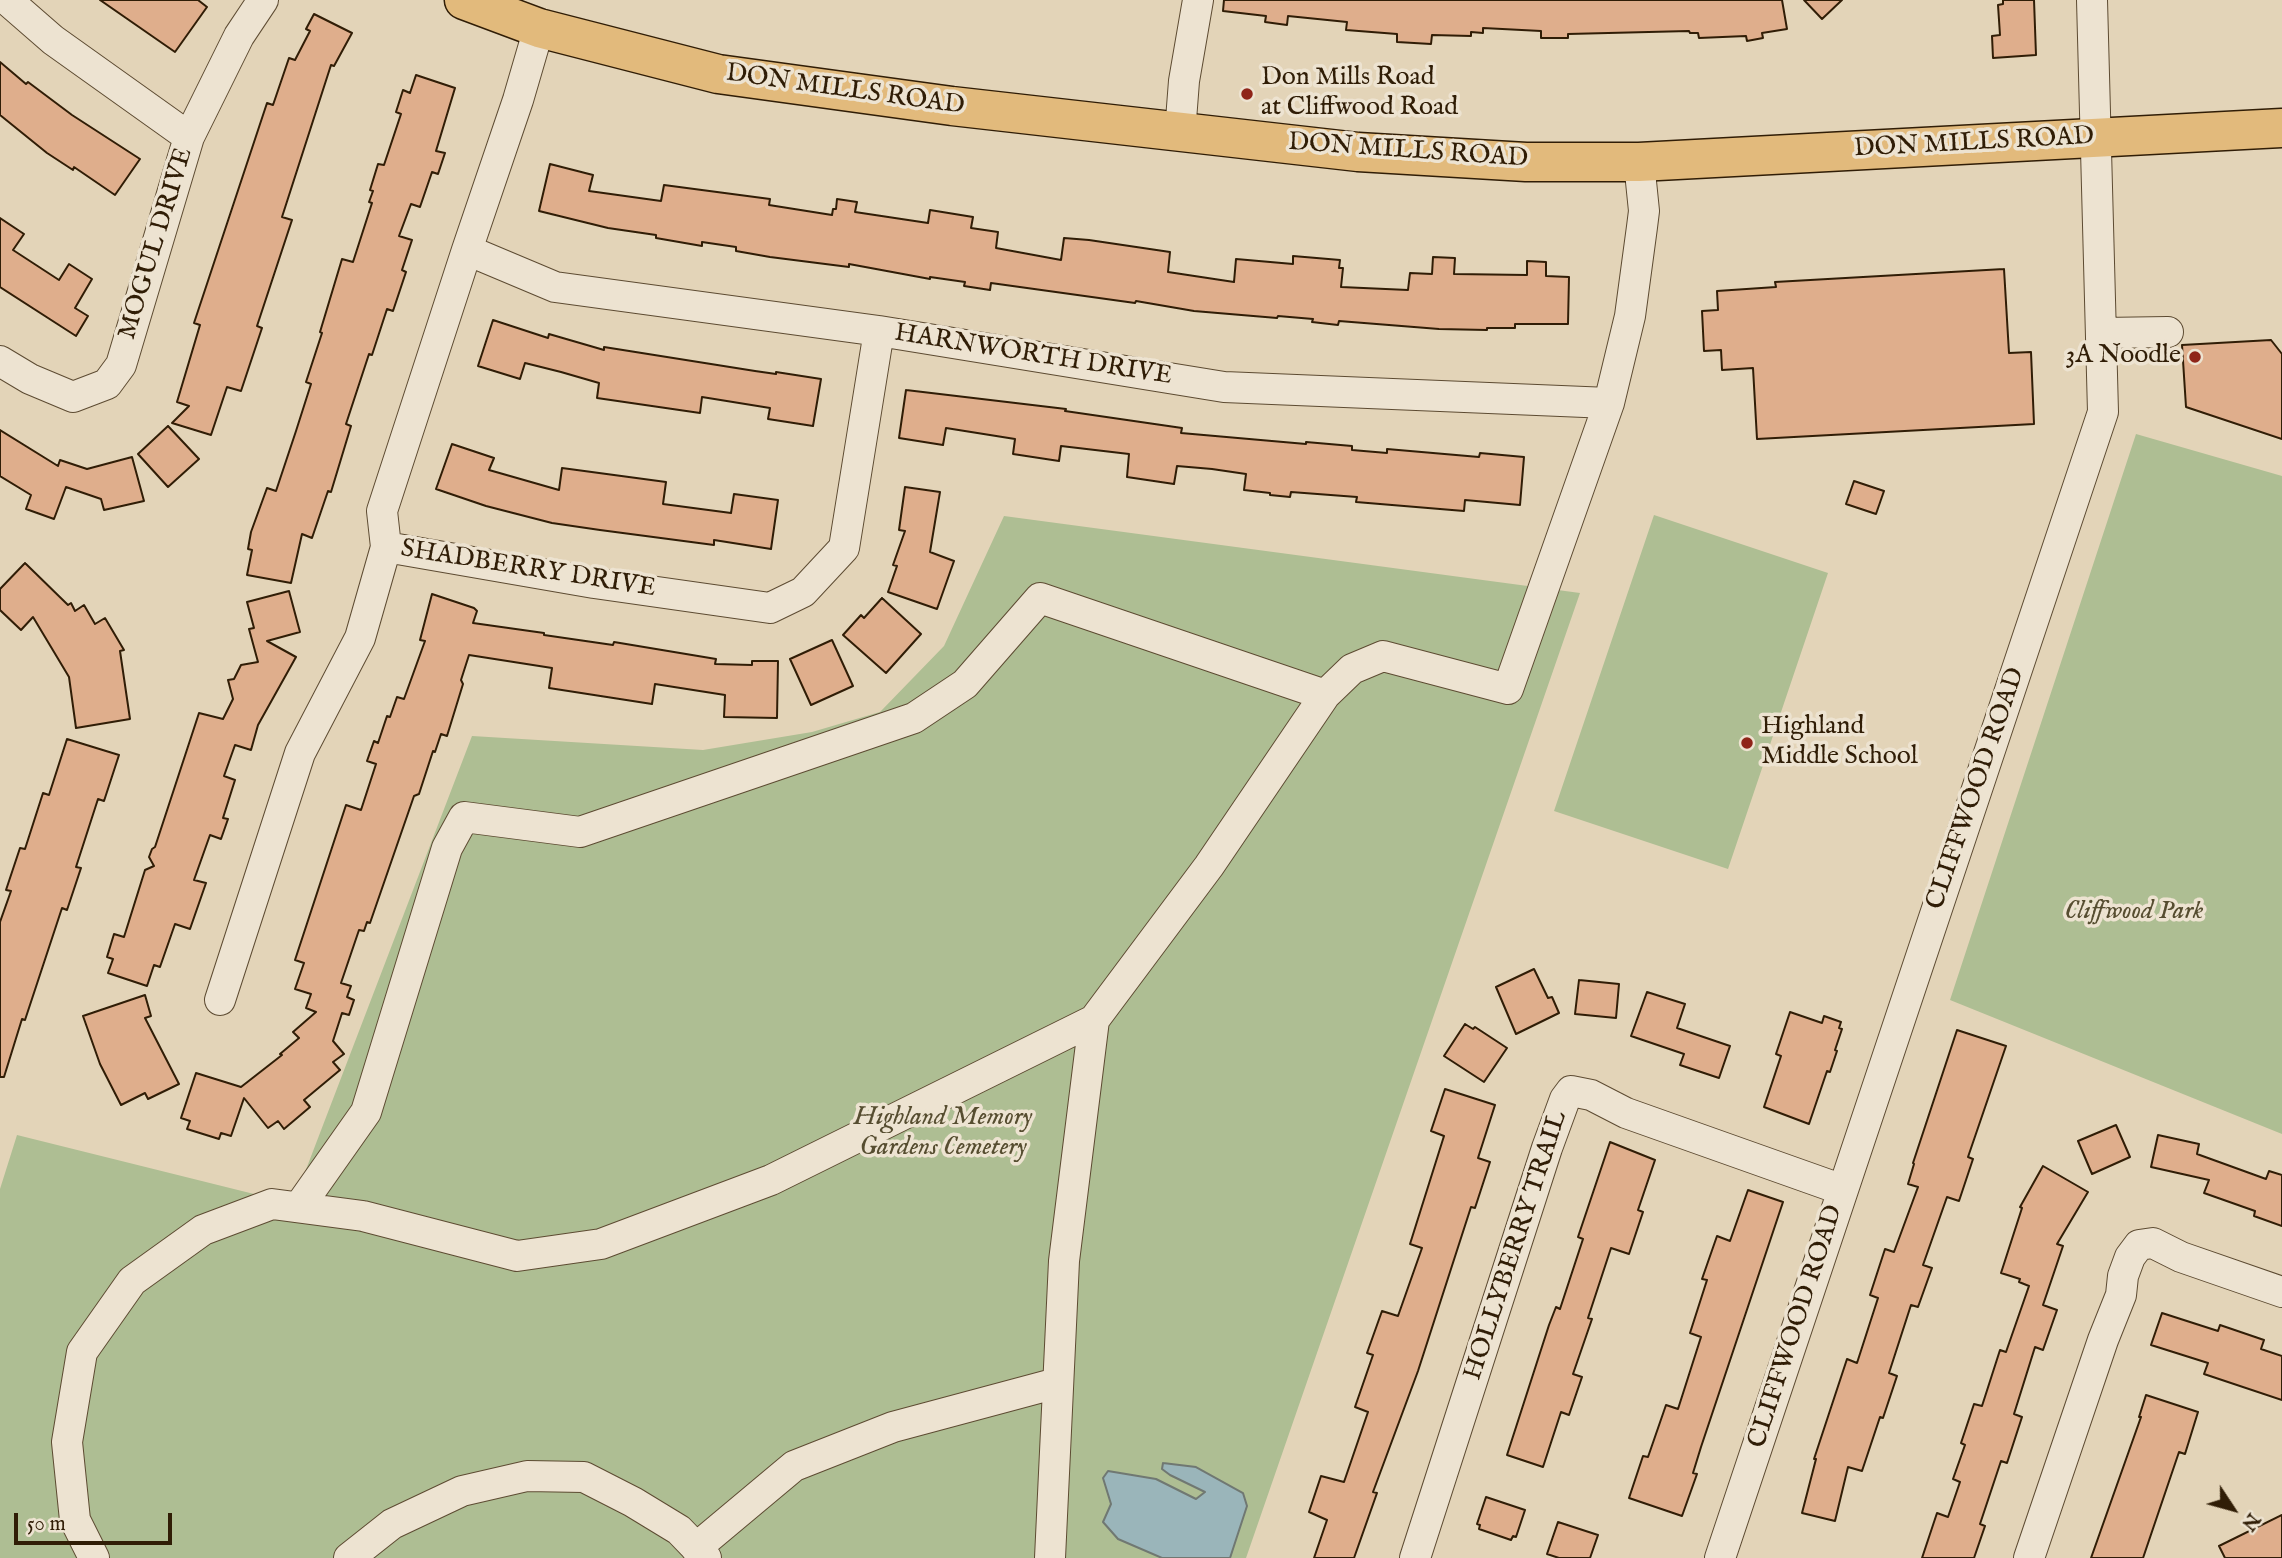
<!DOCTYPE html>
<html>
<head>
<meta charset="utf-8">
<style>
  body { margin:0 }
  #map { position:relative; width:2282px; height:1558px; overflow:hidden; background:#e3d4b8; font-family:"IM FELL English",serif }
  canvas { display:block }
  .north { position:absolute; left:2198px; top:1474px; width:70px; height:70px; -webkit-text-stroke:5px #ede3d1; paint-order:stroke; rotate:126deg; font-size:19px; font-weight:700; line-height:28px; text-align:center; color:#301d06 }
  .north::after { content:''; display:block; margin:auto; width:24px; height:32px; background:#301d06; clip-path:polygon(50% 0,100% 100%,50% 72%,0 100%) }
  .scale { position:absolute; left:14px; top:1513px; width:158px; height:32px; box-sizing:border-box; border:4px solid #301d06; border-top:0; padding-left:9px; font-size:21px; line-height:24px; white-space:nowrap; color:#301d06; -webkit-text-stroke:5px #ede3d1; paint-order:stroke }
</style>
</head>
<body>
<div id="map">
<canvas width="2282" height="1558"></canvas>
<div class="north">N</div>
<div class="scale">50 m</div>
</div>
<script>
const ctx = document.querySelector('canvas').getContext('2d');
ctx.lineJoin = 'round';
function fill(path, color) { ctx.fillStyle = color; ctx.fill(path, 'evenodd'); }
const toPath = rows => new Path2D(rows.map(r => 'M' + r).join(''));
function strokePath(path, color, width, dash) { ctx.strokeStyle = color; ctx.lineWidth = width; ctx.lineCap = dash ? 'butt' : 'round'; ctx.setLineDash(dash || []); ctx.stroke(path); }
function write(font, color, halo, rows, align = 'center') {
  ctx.font = font + ' "IM FELL English",serif'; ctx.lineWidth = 7; ctx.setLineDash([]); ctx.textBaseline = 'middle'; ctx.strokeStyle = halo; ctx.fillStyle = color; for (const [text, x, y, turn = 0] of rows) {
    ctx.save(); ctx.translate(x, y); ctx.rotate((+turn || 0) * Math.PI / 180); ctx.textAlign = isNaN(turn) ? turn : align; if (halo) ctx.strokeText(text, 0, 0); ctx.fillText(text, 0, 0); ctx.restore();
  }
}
const green = toPath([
  [2136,434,2282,476,2282,1134,1950,1000],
  [1654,515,1828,573,1728,869,1554,811],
  [1004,516,1580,593,1246,1558,0,1558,0,1189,17,1135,258,1195,297,1193,472,736,703,750,812,732,880,712,944,646]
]);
const water = toPath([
  [1163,1463,1196,1467,1243,1493,1247,1506,1230,1558,1162,1558,1118,1539,1103,1522,1111,1504,1103,1478,1108,1471,1156,1479,1196,1499,1205,1492,1170,1475,1162,1469,1163,1463]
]);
const building = toPath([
  [100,0,198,0,207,7,175,52,100,0],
  [1224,0,1782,0,1787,29,1762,33,1763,38,1747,41,1746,36,1699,38,1698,33,1690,33,1689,31,1568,34,1568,38,1541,38,1541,31,1483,28,1483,33,1471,32,1471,36,1432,35,1431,44,1397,42,1397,34,1346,30,1347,22,1288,16,1287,25,1265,22,1266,16,1223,11,1224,0],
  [1804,0,1842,0,1822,19,1804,0],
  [2003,0,2034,0,2036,55,1993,58,1992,36,2000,35,1998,5,2003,4,2003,0],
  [314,14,352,33,334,66,331,65,282,217,292,220,257,326,262,328,241,391,227,387,211,435,172,423,189,406,177,402,200,325,194,323,267,103,273,105,289,58,295,60,310,31,306,29,314,14],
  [0,62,26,84,28,82,72,115,140,159,115,195,74,167,73,170,47,153,0,115,0,62],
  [416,75,455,88,436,151,445,153,438,174,432,172,420,207,411,204,399,236,412,240,402,270,406,272,393,311,387,309,372,355,369,354,346,424,351,426,331,492,328,491,312,538,302,534,291,583,247,575,252,550,248,549,251,532,267,488,276,491,296,431,311,384,306,382,322,333,320,332,342,259,353,262,372,203,369,202,373,191,370,190,378,164,384,165,401,114,396,112,403,90,410,93,416,75],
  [550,164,593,175,589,191,661,201,664,185,770,199,769,205,832,215,833,209,836,209,837,199,857,202,855,212,928,223,930,210,973,217,971,228,998,232,996,248,1061,260,1064,238,1089,240,1170,252,1168,272,1234,282,1236,259,1293,264,1293,256,1340,260,1339,268,1343,268,1341,287,1408,290,1410,273,1432,274,1433,257,1455,258,1454,274,1527,275,1527,261,1546,262,1546,276,1569,277,1568,324,1515,324,1515,328,1487,328,1487,330,1439,329,1339,321,1338,325,1312,322,1313,319,1278,316,1277,318,1194,311,1136,301,1135,303,991,283,990,290,964,286,965,282,930,277,930,279,849,264,849,267,770,257,736,251,736,247,702,242,702,246,656,238,656,235,608,228,539,211,550,164],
  [0,218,24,234,13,250,59,280,69,264,92,279,75,308,88,316,76,336,0,287,0,218],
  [2004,269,2009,353,2031,352,2034,424,1757,439,1753,368,1722,370,1721,350,1704,351,1702,311,1718,310,1717,291,1776,287,1775,282,2004,269],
  [493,320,548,338,549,334,604,350,604,347,755,371,776,374,776,372,821,379,813,426,768,419,770,408,702,397,700,413,597,398,599,383,561,372,525,363,520,379,478,366,493,320],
  [2271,340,2282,354,2282,439,2186,407,2182,345,2271,340],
  [906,390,1066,409,1065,411,1182,428,1181,433,1306,444,1306,442,1352,446,1352,450,1387,453,1387,449,1479,457,1480,453,1524,457,1520,505,1465,500,1464,511,1356,502,1357,497,1291,492,1290,497,1270,495,1270,493,1244,490,1246,474,1212,469,1177,466,1174,484,1127,477,1129,454,1061,446,1059,461,1013,454,1015,439,946,428,943,445,899,438,906,390],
  [168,426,199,459,168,487,138,454,168,426],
  [0,430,58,466,60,460,87,469,132,457,144,501,104,510,101,499,66,487,54,519,26,509,31,495,0,476,0,430],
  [452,444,494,458,489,470,559,490,562,468,666,482,663,504,731,513,734,494,778,500,771,549,714,540,714,545,600,530,552,523,486,506,436,489,452,444],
  [1854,481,1884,491,1876,514,1846,504,1854,481],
  [905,487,940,492,930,552,954,561,937,609,888,592,897,566,893,565,905,531,899,530,905,487],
  [25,563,68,605,71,603,75,611,84,605,95,624,105,618,124,650,120,651,130,719,76,728,69,677,33,617,21,630,0,610,0,589,25,563],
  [289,591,300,632,267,641,296,657,258,725,251,750,235,745,224,776,235,780,223,818,228,819,221,839,210,835,194,880,206,883,190,929,175,924,160,967,154,965,147,986,108,973,113,959,107,957,114,934,124,937,145,870,154,866,149,857,152,849,155,847,199,713,223,719,233,699,228,680,234,679,241,665,258,662,249,629,254,628,247,602,289,591],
  [432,594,474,608,477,611,473,623,544,633,544,635,613,645,614,642,716,659,715,664,752,665,752,661,778,661,777,718,724,717,725,695,655,684,652,704,549,688,552,668,469,655,461,680,463,684,447,736,441,734,435,752,433,751,419,794,414,796,370,923,367,922,364,931,359,930,341,983,351,986,347,997,354,1000,349,1015,342,1013,333,1041,344,1054,333,1062,340,1070,304,1100,310,1107,284,1129,278,1121,268,1128,244,1098,231,1136,221,1133,219,1139,187,1129,190,1121,181,1118,196,1073,241,1087,282,1055,280,1054,299,1038,293,1032,316,1012,306,1008,311,994,295,989,304,963,295,960,346,805,361,810,376,764,367,761,374,741,378,743,387,716,390,717,397,697,404,699,425,641,420,640,432,594],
  [882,598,921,634,886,673,843,635,861,615,864,618,882,598],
  [832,640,853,686,811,705,790,659,832,640],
  [67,739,119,755,104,801,98,799,76,867,81,868,67,910,62,908,25,1020,22,1019,4,1077,0,1077,0,922,11,891,6,890,20,848,25,849,43,793,49,795,67,739],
  [1534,969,1548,998,1552,997,1559,1013,1516,1034,1496,987,1534,969],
  [1579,980,1619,984,1616,1018,1575,1014,1579,980],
  [1647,992,1685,1004,1677,1028,1730,1046,1719,1078,1680,1065,1684,1054,1631,1036,1647,992],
  [145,995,151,1016,145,1018,179,1084,148,1099,145,1093,121,1105,100,1064,83,1016,145,995],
  [1790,1012,1822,1023,1824,1016,1841,1022,1839,1028,1842,1029,1835,1050,1837,1051,1830,1072,1827,1071,1809,1124,1764,1107,1781,1056,1776,1054,1790,1012],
  [1465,1024,1473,1029,1475,1027,1507,1048,1484,1082,1444,1056,1465,1024],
  [1957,1030,2006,1046,1968,1157,1973,1159,1959,1201,1947,1197,1923,1265,1932,1268,1918,1307,1911,1305,1889,1373,1897,1376,1883,1418,1880,1417,1862,1471,1848,1467,1835,1521,1802,1513,1816,1459,1814,1459,1847,1359,1857,1363,1878,1298,1870,1295,1885,1249,1894,1252,1918,1187,1908,1184,1914,1164,1913,1163,1957,1030],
  [1445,1089,1495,1105,1478,1158,1490,1162,1475,1208,1471,1207,1418,1371,1373,1492,1377,1493,1354,1558,1314,1558,1327,1520,1309,1512,1321,1476,1344,1482,1368,1412,1355,1407,1373,1355,1367,1353,1382,1311,1398,1316,1422,1248,1410,1244,1444,1136,1431,1131,1445,1089],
  [2116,1125,2130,1157,2092,1174,2078,1141,2116,1125],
  [2158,1135,2199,1144,2197,1154,2266,1179,2269,1171,2282,1175,2282,1226,2254,1216,2255,1211,2204,1193,2209,1180,2151,1167,2158,1135],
  [1610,1142,1655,1160,1638,1210,1643,1212,1629,1254,1611,1248,1588,1318,1592,1319,1573,1374,1582,1377,1569,1415,1561,1412,1543,1467,1507,1455,1549,1325,1556,1307,1560,1309,1583,1239,1578,1237,1610,1142],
  [2043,1166,2088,1192,2057,1244,2063,1246,2043,1305,2057,1310,2043,1350,2035,1347,2014,1414,2022,1417,2007,1463,2001,1461,1980,1524,1985,1526,1974,1558,1922,1558,1937,1513,1948,1517,1960,1482,1953,1479,1965,1445,1961,1443,1974,1404,1982,1406,2000,1350,2006,1352,2029,1286,2019,1282,2020,1279,2001,1273,2022,1208,2020,1207,2043,1166],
  [1748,1190,1783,1202,1701,1447,1693,1473,1697,1474,1682,1516,1629,1498,1643,1456,1648,1457,1666,1405,1678,1409,1701,1337,1690,1333,1707,1280,1702,1279,1717,1236,1730,1241,1748,1190],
  [2162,1313,2218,1331,2220,1325,2264,1340,2261,1349,2282,1356,2282,1400,2204,1374,2208,1363,2151,1345,2162,1313],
  [2146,1395,2198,1412,2185,1454,2179,1452,2143,1558,2091,1558,2141,1417,2139,1417,2146,1395],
  [1486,1497,1525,1510,1516,1537,1513,1536,1511,1540,1479,1529,1480,1525,1477,1524,1486,1497],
  [2282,1515,2282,1558,2225,1558,2219,1546,2282,1515],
  [1558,1522,1598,1535,1590,1558,1559,1558,1547,1554,1558,1522]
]);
const minor = toPath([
  [7,0,53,40,189,137],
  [1180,133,1184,81,1198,0],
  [467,250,555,287,879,331,1224,387,1609,403],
  [2102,333,2168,332],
  [0,361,30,379,73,397,107,384,121,365,189,137,239,36,263,0],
  [386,547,594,583,770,608,803,592,844,548,879,331],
  [220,1000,300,753,360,638,386,547,382,511,467,250,518,100,539,28],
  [299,1207,366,1112,447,848,464,817,580,832,914,718,965,684,1040,598,1325,695],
  [696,1548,794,1466,893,1427,1057,1383],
  [94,1558,75,1520,67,1442,82,1352,132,1281,203,1230,272,1204,363,1216,517,1256,601,1244,771,1180,1094,1020,1209,866,1325,695,1352,669,1383,656,1508,689,1609,403,1630,316,1642,227,1644,211,1639,162],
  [349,1558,392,1524,462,1491,527,1476,584,1477,633,1502,679,1530,706,1558],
  [1050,1558,1064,1261,1094,1020],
  [1415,1558,1547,1148,1565,1099,1571,1091,1591,1095,1626,1113,1843,1190],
  [1720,1558,2103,412,2092,0],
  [2029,1558,2103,1340,2121,1295,2123,1276,2130,1257,2139,1245,2153,1243,2181,1257,2282,1292]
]);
const major = toPath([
  [464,0,539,28,718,74,952,106,1358,152,1526,162,1639,162,2282,128]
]);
const markers = [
  [1247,94,7,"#8f2418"],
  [2195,357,7,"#8f2418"],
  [1747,743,7,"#8f2418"]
];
const poiNames = [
  ["Don Mills Road",1261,79],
  ["at Cliffwood Road",1261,109],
  ["3A Noodle",2181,357,"right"],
  ["Highland",1761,728],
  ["Middle School",1761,758]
];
const streetNames = [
  ["DON MILLS ROAD",845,91,8],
  ["DON MILLS ROAD",1974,144,-3],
  ["DON MILLS ROAD",1408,152,4],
  ["MOGUL DRIVE",157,244,-73],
  ["HARNWORTH DRIVE",1033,356,9],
  ["SHADBERRY DRIVE",528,570,9],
  ["CLIFFWOOD ROAD",1977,789,-71],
  ["HOLLYBERRY TRAIL",1517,1246,-72],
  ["CLIFFWOOD ROAD",1797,1327,-72]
];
const parkNames = [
  ["Cliffwood Park",2134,913],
  ["Highland Memory",943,1119],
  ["Gardens Cemetery",943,1149]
];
fill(green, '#aebe93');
fill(water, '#9ab5ba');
strokePath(water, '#707872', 2);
fill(building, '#dfae8c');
strokePath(building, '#301d06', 2);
strokePath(minor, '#5d4b32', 32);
strokePath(major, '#301d06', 41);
strokePath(minor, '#ede3d1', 30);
strokePath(major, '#e2ba7c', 38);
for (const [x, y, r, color] of markers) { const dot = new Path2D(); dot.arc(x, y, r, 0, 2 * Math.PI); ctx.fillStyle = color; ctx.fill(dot); strokePath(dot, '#ede3d1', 2.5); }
write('26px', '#301d06', '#ede3d1', poiNames, 'left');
write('26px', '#301d06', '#ede3d1', streetNames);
write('italic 26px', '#564d30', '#ede3d1', parkNames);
</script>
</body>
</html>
